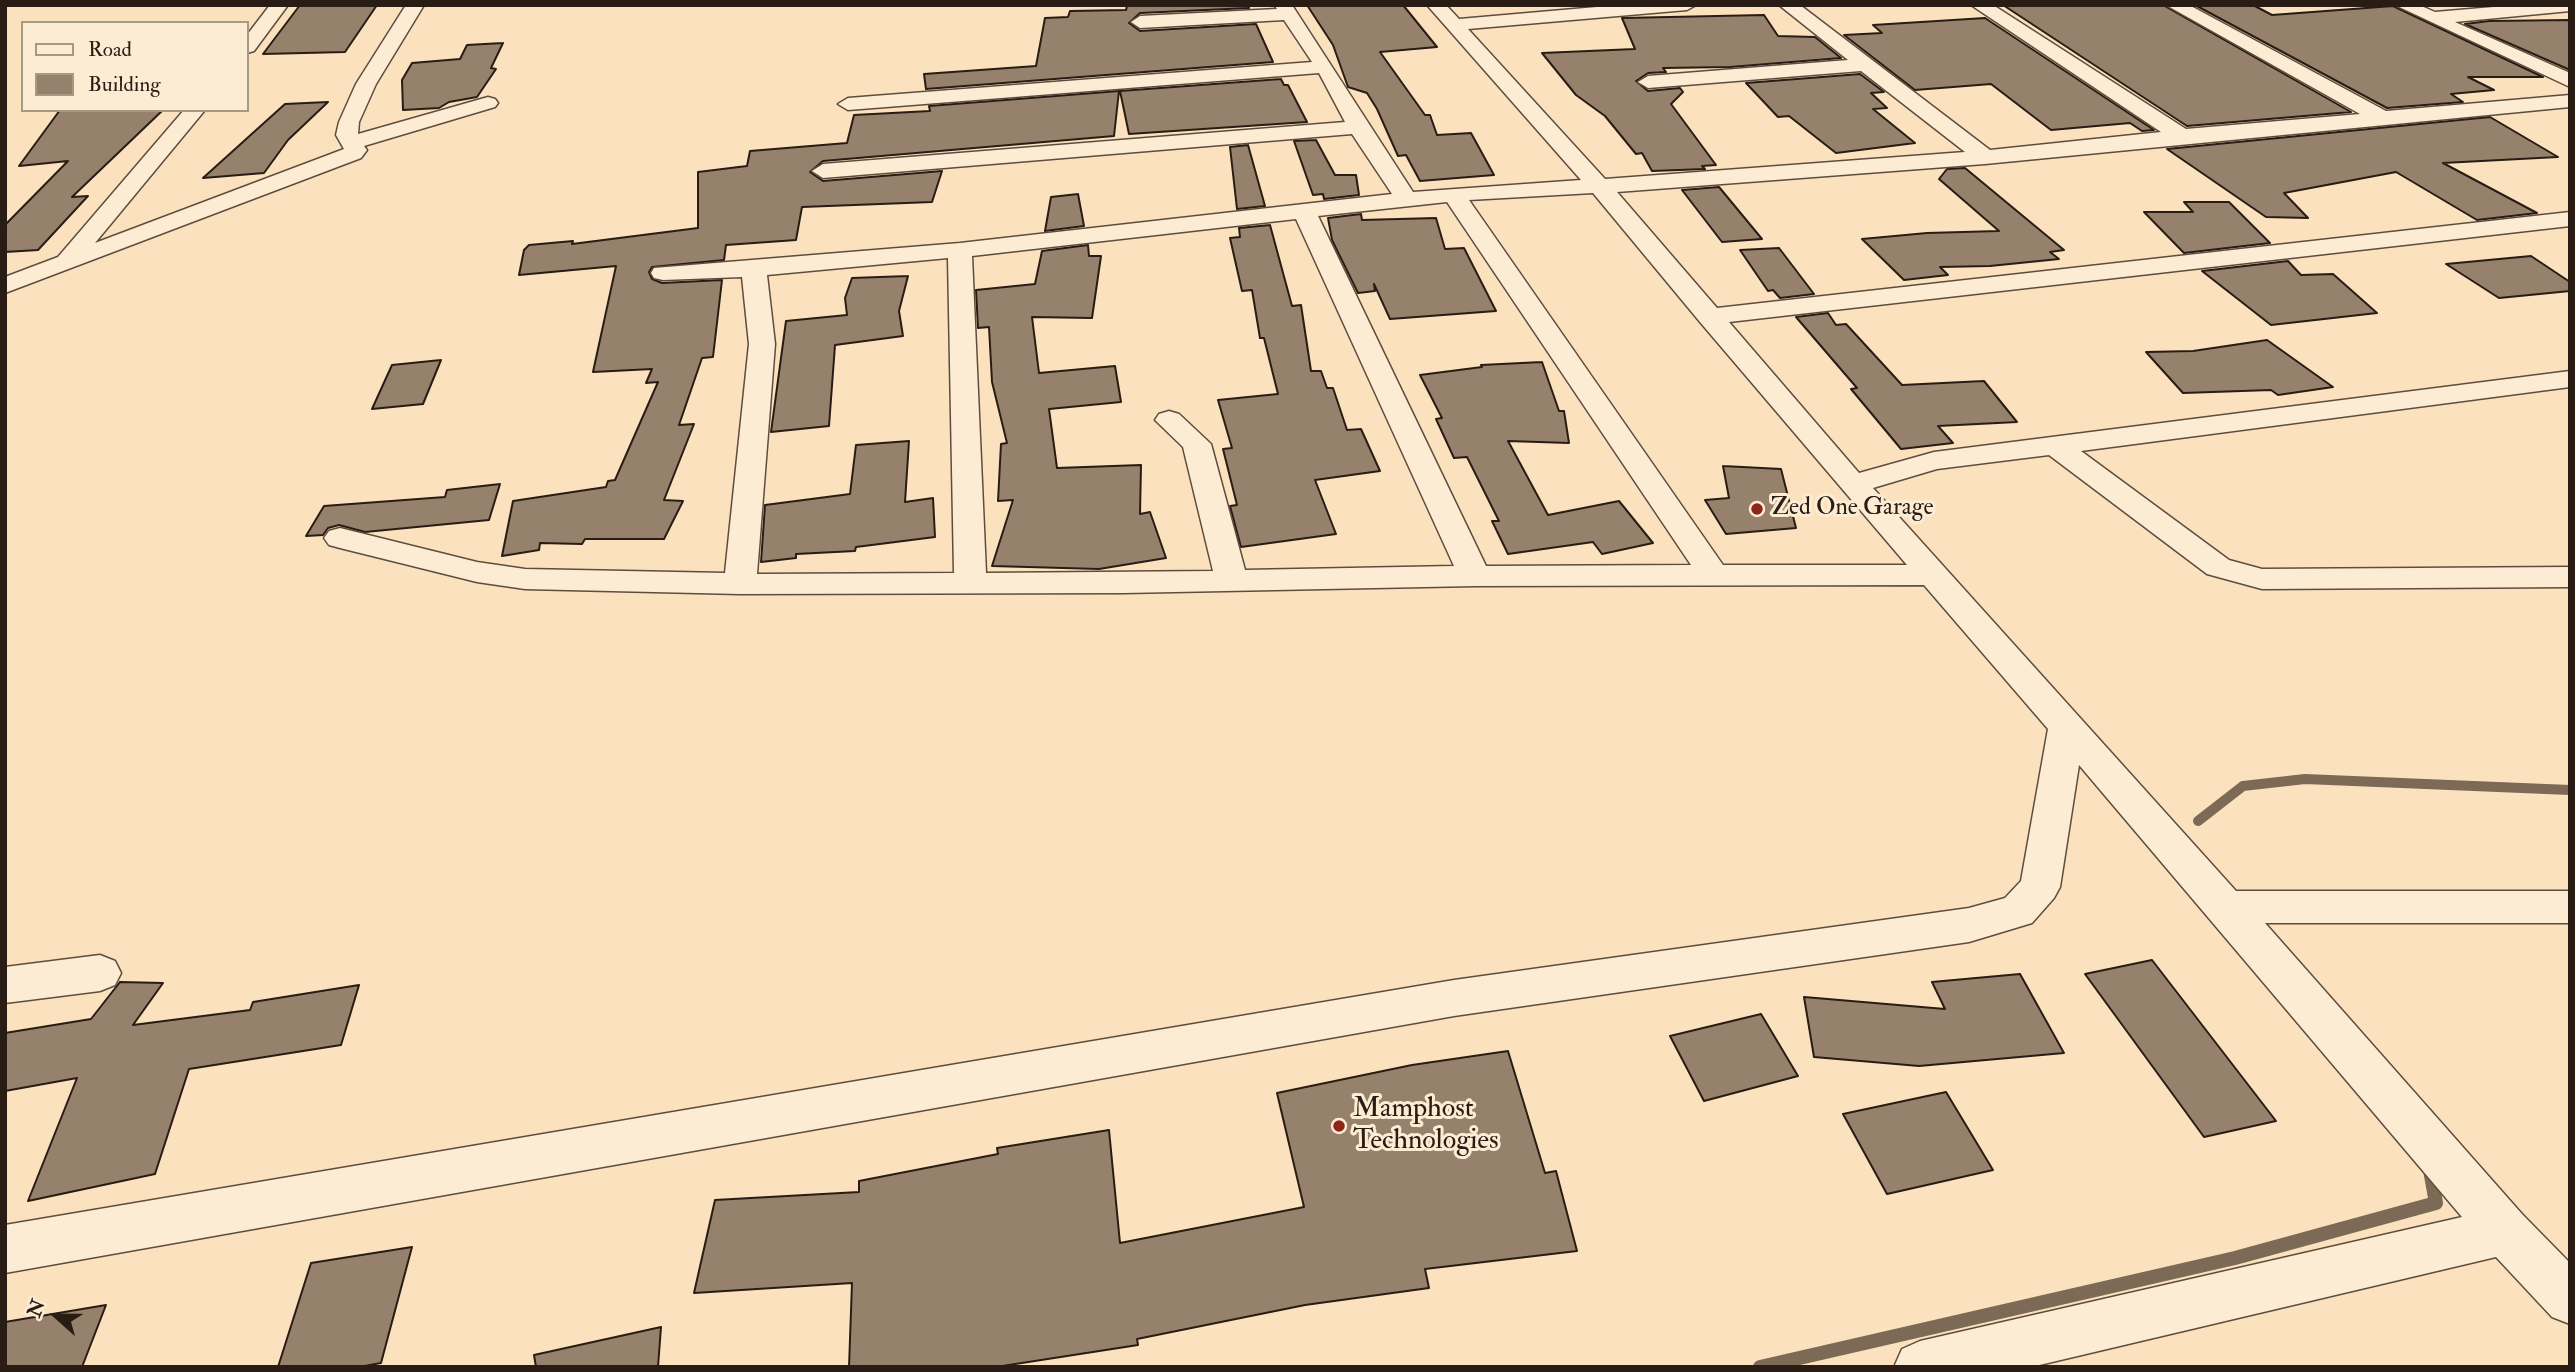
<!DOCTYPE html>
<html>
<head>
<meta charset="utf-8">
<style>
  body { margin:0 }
  #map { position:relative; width:2575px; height:1372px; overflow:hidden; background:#fbe1bd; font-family:"IM FELL Double Pica",serif }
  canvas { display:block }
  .frame { position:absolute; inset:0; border:7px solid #291c14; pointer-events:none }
  .legend { position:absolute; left:21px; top:21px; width:228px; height:91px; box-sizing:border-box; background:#fcecd4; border:2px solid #a89987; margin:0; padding:9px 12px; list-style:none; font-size:21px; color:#291c14 }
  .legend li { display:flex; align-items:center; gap:14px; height:35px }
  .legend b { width:35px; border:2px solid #a89987 }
  .north { position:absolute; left:21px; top:1281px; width:70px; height:70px; -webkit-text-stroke:5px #fcecd4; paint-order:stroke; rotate:291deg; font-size:19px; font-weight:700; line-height:28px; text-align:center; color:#291c14 }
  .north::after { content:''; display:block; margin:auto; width:24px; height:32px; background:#291c14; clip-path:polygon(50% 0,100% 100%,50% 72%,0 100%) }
</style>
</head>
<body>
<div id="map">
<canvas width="2575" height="1372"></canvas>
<div class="frame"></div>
<ul class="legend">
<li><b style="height:9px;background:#fcecd4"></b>Road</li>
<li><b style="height:19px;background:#96826c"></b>Building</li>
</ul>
<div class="north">N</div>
</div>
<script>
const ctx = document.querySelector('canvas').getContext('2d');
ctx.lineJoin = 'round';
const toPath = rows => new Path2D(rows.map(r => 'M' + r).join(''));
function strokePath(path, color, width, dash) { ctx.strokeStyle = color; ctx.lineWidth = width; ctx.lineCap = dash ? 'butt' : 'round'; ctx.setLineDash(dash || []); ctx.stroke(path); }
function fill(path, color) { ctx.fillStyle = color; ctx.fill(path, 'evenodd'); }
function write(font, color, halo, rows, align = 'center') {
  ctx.font = font + ' "IM FELL Double Pica",serif'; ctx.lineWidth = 6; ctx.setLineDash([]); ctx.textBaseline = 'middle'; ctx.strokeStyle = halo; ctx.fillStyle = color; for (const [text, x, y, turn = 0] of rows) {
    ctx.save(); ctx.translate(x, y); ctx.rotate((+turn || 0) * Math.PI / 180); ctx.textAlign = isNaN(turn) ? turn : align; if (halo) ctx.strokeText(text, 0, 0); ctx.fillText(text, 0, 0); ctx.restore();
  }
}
const streamFar1 = toPath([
  [2198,821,2243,786,2305,779,2570,790]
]);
const stream = toPath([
  [1760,1367,2235,1258,2436,1203,2430,1170]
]);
const building = toPath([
  [300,5,377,5,345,52,263,54,300,5],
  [1248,5,1249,8,1140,13,1129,23,1140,31,1256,24,1273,62,926,89,924,74,1036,66,1045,18,1068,17,1070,11,1126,10,1127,6,1248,5],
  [1307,5,1403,5,1437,47,1380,52,1425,115,1430,115,1437,135,1471,133,1494,175,1420,181,1406,155,1398,156,1377,109,1367,93,1348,87,1333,45,1307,5],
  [2003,5,2163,5,2351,112,2187,126,2003,5],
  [2195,5,2253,5,2272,15,2393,6,2543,77,2468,77,2494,90,2451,94,2463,102,2387,108,2195,5],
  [1764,15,1778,36,1815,37,1841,58,1730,67,1663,68,1666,72,1648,73,1636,81,1648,91,1680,88,1683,92,1671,104,1716,165,1702,166,1705,169,1652,171,1642,153,1636,154,1605,116,1576,95,1542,53,1635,49,1622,18,1764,15],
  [1985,18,2154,130,2142,131,2130,123,2051,130,1991,84,1915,90,1844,35,1882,33,1873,25,1985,18],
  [2570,20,2570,70,2465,24,2489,21,2570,20],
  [503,43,491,68,496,69,477,97,449,102,439,108,403,110,402,80,412,63,460,59,467,45,503,43],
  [1860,74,1884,92,1871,93,1887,108,1873,109,1915,143,1836,153,1789,116,1778,117,1746,83,1860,74],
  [1281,79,1284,85,1288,85,1307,122,1129,134,1120,91,1281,79],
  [1119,91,1114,136,823,161,810,172,823,181,942,171,932,202,802,207,796,240,726,245,724,260,652,267,649,272,652,279,662,283,722,280,713,357,702,358,679,425,694,424,664,500,683,501,664,539,585,539,582,544,540,543,539,550,502,556,513,501,606,487,608,481,615,480,658,382,646,383,652,369,593,372,616,266,519,275,524,250,529,245,573,241,572,244,698,228,698,172,747,166,750,151,847,143,854,115,930,111,929,106,1119,91],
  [328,102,288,140,264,173,203,178,285,104,328,102],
  [60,110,163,110,72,197,88,196,38,250,5,252,5,225,68,161,19,166,60,110],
  [2490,117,2558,157,2443,163,2537,213,2477,220,2396,172,2284,193,2308,218,2266,217,2167,149,2490,117],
  [1316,140,1335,175,1356,175,1359,195,1324,199,1323,194,1313,195,1294,141,1316,140],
  [1248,145,1265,206,1237,209,1230,147,1248,145],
  [1965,168,2064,250,2050,252,2059,259,1990,266,1940,267,1948,275,1904,280,1862,239,1927,233,1999,231,1939,179,1947,169,1965,168],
  [1719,187,1762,239,1722,242,1682,190,1719,187],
  [1078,194,1084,226,1045,231,1051,197,1078,194],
  [2184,202,2229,202,2270,243,2184,253,2144,212,2193,212,2184,202],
  [1361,214,1362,220,1436,218,1445,249,1464,248,1496,311,1390,319,1374,284,1375,291,1358,293,1332,240,1328,218,1361,214],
  [1270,225,1292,306,1301,305,1311,371,1321,371,1327,388,1333,388,1347,430,1361,429,1380,471,1315,480,1336,534,1241,547,1230,506,1237,505,1223,449,1232,448,1218,400,1278,394,1264,338,1260,338,1252,290,1242,291,1230,238,1240,237,1239,228,1270,225],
  [1088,245,1089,256,1101,256,1092,318,1032,317,1039,373,1115,366,1121,402,1049,409,1057,468,1141,465,1140,514,1150,512,1166,558,1099,569,992,566,1013,500,998,501,1001,444,1007,443,992,382,989,327,978,328,976,290,1035,284,1042,251,1088,245],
  [1779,248,1814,294,1780,298,1773,290,1768,291,1740,250,1779,248],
  [2531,256,2570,282,2570,291,2499,298,2446,264,2531,256],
  [2288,261,2301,275,2333,274,2377,313,2271,325,2202,271,2288,261],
  [908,276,899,311,903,336,835,345,829,426,771,432,786,321,847,315,845,298,852,278,908,276],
  [1828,313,1836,325,1846,324,1902,385,1984,381,2017,422,1938,426,1953,443,1901,449,1851,389,1857,388,1796,317,1828,313],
  [2267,340,2333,387,2278,395,2271,390,2183,393,2146,352,2193,351,2267,340],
  [441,360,423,404,372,409,392,365,441,360],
  [1542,362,1559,411,1564,411,1569,443,1508,441,1548,515,1619,501,1653,543,1602,554,1593,542,1508,554,1492,521,1499,521,1467,457,1454,458,1436,419,1442,418,1420,375,1482,367,1481,365,1542,362],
  [909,441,905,502,933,498,935,537,856,547,855,551,796,554,796,558,761,562,765,505,850,494,856,445,909,441],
  [1723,466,1781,469,1796,528,1726,534,1705,500,1729,498,1723,466],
  [500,484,489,520,365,532,339,525,328,528,323,535,306,536,324,506,445,497,447,490,500,484],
  [2152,960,2276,1121,2204,1137,2085,974,2152,960],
  [2020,974,2064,1053,1919,1066,1814,1057,1804,997,1945,1009,1932,982,2020,974],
  [120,982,163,983,133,1025,250,1010,253,1002,359,985,341,1045,189,1069,155,1174,28,1201,77,1078,5,1091,5,1033,91,1019,120,982],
  [1761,1014,1798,1076,1704,1101,1670,1036,1761,1014],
  [1508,1051,1545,1173,1556,1171,1577,1251,1425,1269,1429,1288,1305,1305,1137,1339,1138,1345,996,1367,849,1367,852,1283,694,1293,715,1200,859,1192,859,1181,998,1154,997,1148,1109,1130,1120,1243,1304,1207,1277,1093,1412,1065,1508,1051],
  [1946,1092,1993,1170,1887,1194,1843,1114,1946,1092],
  [412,1247,381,1363,359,1367,278,1367,311,1263,412,1247],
  [106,1305,82,1367,5,1367,5,1322,106,1305],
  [661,1327,658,1367,536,1367,534,1355,661,1327]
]);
const minor = toPath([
  [270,5,288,5,254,51,247,53,247,35,270,5],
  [406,5,424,5,376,84,359,122,358,134,488,97,495,99,498,103,495,107,364,146,367,150,361,158,5,293,5,277,58,257,184,110,205,110,95,243,344,149,336,135,339,122,356,84,406,5],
  [1274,5,1292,5,1413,192,1581,180,1427,5,1446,5,1459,19,1620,5,1696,5,1687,10,1468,29,1605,179,1965,152,1861,71,1648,88,1638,82,1648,76,1848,60,1779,5,1800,5,1990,150,2161,132,1971,5,1993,5,2186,129,2360,114,2166,5,2189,5,2386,111,2570,95,2570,107,1985,164,1617,192,1717,308,2570,212,2570,226,1729,322,1859,473,1934,452,2570,371,2570,387,2081,451,2229,560,2262,569,2570,567,2570,587,2262,589,2207,574,2049,455,1937,469,1873,488,2236,891,2570,891,2570,923,2265,923,2522,1214,2570,1263,2570,1324,2552,1317,2496,1257,2031,1367,1894,1367,1902,1349,1920,1341,2462,1217,2079,765,2060,887,2054,898,2032,923,1969,942,1454,1016,5,1273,5,1225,1454,980,1969,908,2005,898,2021,881,2048,729,1924,585,1475,586,1124,593,740,594,525,589,477,582,340,548,329,545,324,538,329,531,340,528,477,562,525,569,725,573,749,344,742,277,663,280,654,278,651,273,654,268,960,243,1392,194,1352,134,823,178,812,171,823,164,1345,122,1319,73,848,110,838,104,848,98,1312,62,1284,20,1140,28,1131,22,1140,16,1277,9,1274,5],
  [1593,193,1700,322,1907,565,1723,565,1469,200,1593,193],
  [1447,202,1691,565,1486,566,1318,216,1447,202],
  [1296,219,1454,566,1245,570,1211,444,1179,414,1169,411,1159,414,1155,420,1183,447,1213,571,986,573,972,256,1296,219],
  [948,258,954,573,757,574,775,344,767,275,948,258],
  [2395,5,2419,5,2435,12,2517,5,2570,5,2570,11,2455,22,2570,73,2570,87,2395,5],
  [100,955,115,961,121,973,115,985,100,991,5,1003,5,967,100,955]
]);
const markers = [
  [1757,509,7,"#8f2418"],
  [1339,1126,7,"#8f2418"]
];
const poiNames = [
  ["Zed One Garage",1771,509]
];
const nearPoinames = [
  ["Mamphost",1353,1110],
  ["Technologies",1353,1142]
];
strokePath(streamFar1, '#7c6a57', 10);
strokePath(stream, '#7c6a57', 14);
fill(building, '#96826c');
strokePath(building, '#291c14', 2);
strokePath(minor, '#5e4d3e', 3);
fill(minor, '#fcecd4');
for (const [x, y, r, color] of markers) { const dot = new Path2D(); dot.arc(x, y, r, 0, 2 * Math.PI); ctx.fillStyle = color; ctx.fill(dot); strokePath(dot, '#fcecd4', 2.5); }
write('24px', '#291c14', '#fcecd4', poiNames, 'left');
write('28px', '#291c14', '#fcecd4', nearPoinames, 'left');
</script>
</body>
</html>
